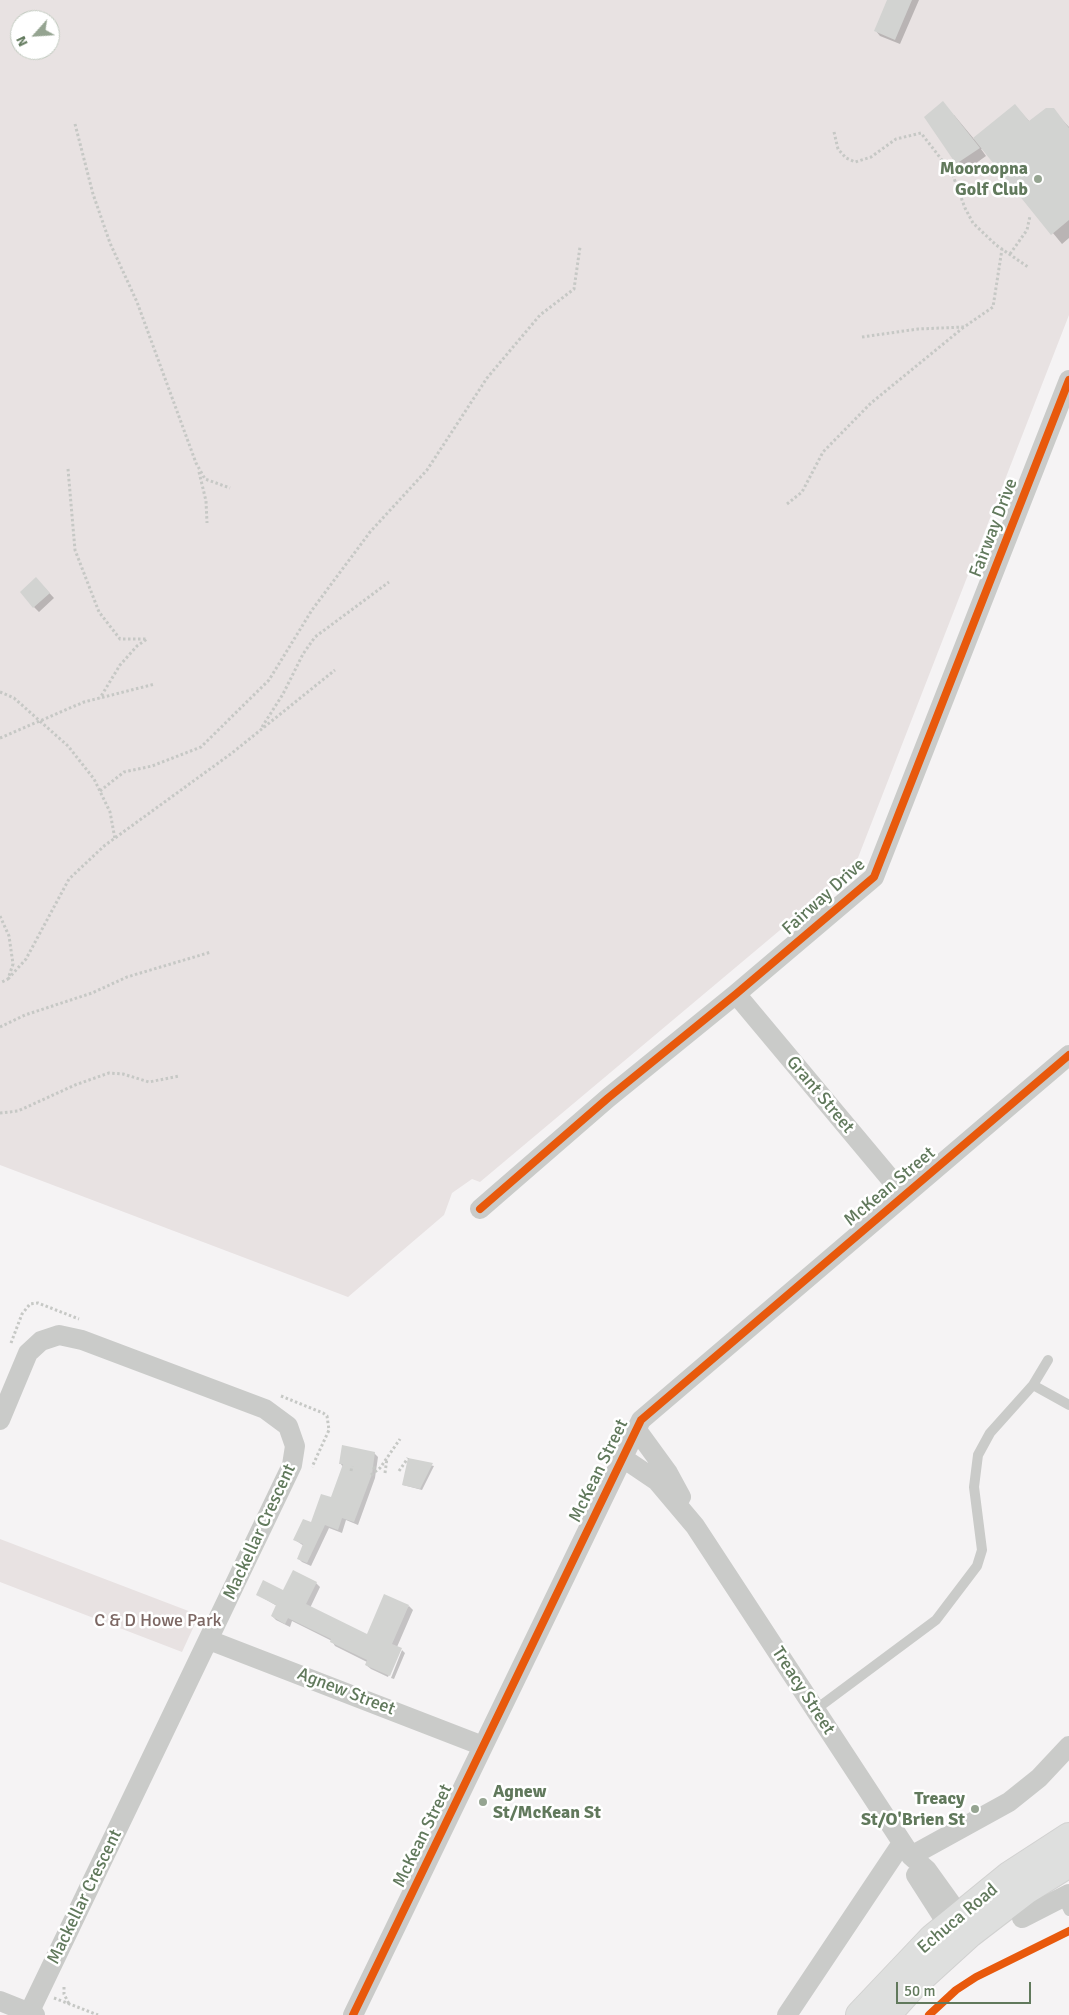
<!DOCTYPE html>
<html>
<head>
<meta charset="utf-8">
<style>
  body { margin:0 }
  #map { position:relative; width:1069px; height:2015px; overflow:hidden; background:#f5f3f4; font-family:Signika,sans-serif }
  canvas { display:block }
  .north { position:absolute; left:10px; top:10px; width:50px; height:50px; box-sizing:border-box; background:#fff; border:1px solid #c0c9be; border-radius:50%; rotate:244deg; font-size:14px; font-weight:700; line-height:20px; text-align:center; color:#61795c }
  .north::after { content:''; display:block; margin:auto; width:18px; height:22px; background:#95a491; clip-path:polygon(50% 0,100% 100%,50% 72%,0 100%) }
  .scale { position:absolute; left:896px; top:1982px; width:135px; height:22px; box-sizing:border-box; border:2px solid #61795c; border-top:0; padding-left:6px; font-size:15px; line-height:18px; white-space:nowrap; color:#61795c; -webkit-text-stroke:4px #fff; paint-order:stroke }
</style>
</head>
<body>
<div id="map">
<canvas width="1069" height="2015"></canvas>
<div class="north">N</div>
<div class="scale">50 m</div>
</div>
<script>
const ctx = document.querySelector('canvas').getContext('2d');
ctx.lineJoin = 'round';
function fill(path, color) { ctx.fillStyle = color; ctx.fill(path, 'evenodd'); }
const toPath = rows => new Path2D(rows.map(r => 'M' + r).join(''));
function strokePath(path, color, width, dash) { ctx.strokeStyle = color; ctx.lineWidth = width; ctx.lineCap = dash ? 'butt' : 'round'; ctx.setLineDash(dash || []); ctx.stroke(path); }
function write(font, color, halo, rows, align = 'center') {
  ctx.font = font + ' Signika,sans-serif'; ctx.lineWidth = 5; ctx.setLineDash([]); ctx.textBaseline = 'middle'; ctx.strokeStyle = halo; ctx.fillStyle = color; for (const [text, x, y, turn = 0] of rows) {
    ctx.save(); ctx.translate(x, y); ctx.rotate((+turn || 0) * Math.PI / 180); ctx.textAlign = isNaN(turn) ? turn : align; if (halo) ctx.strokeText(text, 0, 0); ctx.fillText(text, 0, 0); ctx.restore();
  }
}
const green = toPath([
  [0,0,1069,0,1069,315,854,868,480,1182,472,1179,452,1193,444,1215,348,1297,0,1165],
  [20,20,50,20,50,50,20,50],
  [0,1539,199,1615,182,1652,0,1582]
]);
const shadow = toPath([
  [888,0,919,0,900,44,880,36,876,31],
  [1015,106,1030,122,1053,110,1069,127,1069,238,1062,244,983,148,981,149,986,156,965,171,926,117,954,115,974,139],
  [41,584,54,598,39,612,34,607],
  [374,1453,378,1457,375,1478,358,1525,346,1520,342,1533,329,1528,311,1566,302,1562,299,1559,304,1546,295,1540,311,1524,331,1499,343,1467,340,1463],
  [409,1460,434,1466,422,1490,403,1485],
  [316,1583,320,1587,310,1608,368,1636,409,1606,413,1610,397,1647,400,1649,388,1677,371,1669,366,1665,367,1662,335,1646,332,1641,292,1621,290,1627,276,1620,272,1616,277,1606,258,1595,284,1592],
  [402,1650,405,1653,394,1679,391,1678]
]);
const building = toPath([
  [887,0,912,0,895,40,874,31],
  [943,101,980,148,956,164,924,117],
  [1015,104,1029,121,1046,108,1054,108,1069,128,1069,220,1051,235,973,138],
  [36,577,50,593,33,608,20,592],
  [342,1445,375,1452,372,1474,354,1522,342,1518,338,1530,325,1525,307,1563,297,1559,303,1544,293,1540,303,1519,311,1522,321,1494,331,1497,343,1464,339,1464],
  [408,1458,433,1463,420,1489,402,1485],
  [293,1570,317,1582,306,1604,367,1634,384,1594,409,1605,392,1644,402,1648,390,1676,365,1665,367,1660,330,1642,331,1639,288,1618,285,1624,271,1616,276,1605,256,1595,263,1580,283,1590]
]);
const path = toPath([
  [75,124,93,194,110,243,137,302,196,463,205,479,230,488],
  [834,132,838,149,846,158,855,162,871,157,896,139,921,133,952,173,965,208,973,223,996,245,1028,267],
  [1010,254,1027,230,1030,216],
  [862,337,918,329,964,327,993,307,1002,249],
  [68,469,75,550,99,612,120,639,147,639,137,646,120,665,100,698],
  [199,472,206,501,207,523],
  [787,504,802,492,823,452,871,403,964,327],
  [0,692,14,698,68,746,94,779,110,812,115,839],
  [262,727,283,694,303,654,315,637,389,582],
  [0,738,84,702,155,684],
  [100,791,124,772,152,766,201,747,269,680,312,610,370,532,427,470,487,378,540,315,574,289,580,247],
  [0,916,9,936,13,964,8,979,0,983],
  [8,979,26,959,69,879,104,846,232,753,335,670],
  [0,1027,25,1015,92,993,127,977,211,952],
  [0,1113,18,1111,75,1085,109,1073,123,1074,149,1082,179,1076],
  [11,1343,22,1314,30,1304,38,1303,79,1319],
  [281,1396,323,1413,327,1416,329,1430,312,1467],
  [373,1467,377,1470],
  [351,1471,352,1466],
  [399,1471,408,1458],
  [385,1473,387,1458],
  [371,1475,380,1468,400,1439],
  [64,1987,64,1994,69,2004],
  [54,1998,98,2015]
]);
const service = toPath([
  [1033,1385,1069,1405],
  [815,1710,936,1620,977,1566,982,1550,974,1487,978,1455,990,1433,1033,1385,1048,1360],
  [1062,1897,1069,1911]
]);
const minor = toPath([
  [736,994,904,1195],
  [480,1209,608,1098,736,994,874,877,1069,380],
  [0,1420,28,1353,41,1341,59,1335,82,1340,265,1409,288,1426,295,1446,292,1465,29,2013],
  [636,1429,668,1473,681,1497],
  [623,1458,657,1481,695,1526,911,1856,927,1870,960,1916],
  [209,1640,483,1746],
  [911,1856,1009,1802,1039,1778,1069,1746],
  [916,1875,948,1925],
  [1022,1918,1069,1894],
  [0,2001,35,2015],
  [353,2015,641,1420,1069,1055],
  [787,2015,902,1843]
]);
const secondary = toPath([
  [860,2015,933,1938,1009,1876,1069,1837],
  [886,2015,915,1983,970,1933,1026,1890,1069,1863]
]);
const cycleway = toPath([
  [480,1209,608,1098,736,994,874,877,1069,380],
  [353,2015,641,1420,1069,1055],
  [929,2015,956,1990,976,1977,1069,1931]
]);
const markers = [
  [1038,179,5,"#95a491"],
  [483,1802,5,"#95a491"],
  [975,1809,5,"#95a491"]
];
const poiNames = [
  ["Mooroopna",1028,169],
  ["Golf Club",1028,190],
  ["Agnew",493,1792,"left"],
  ["St/McKean St",493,1813,"left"],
  ["Treacy",965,1799],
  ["St/O'Brien St",965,1820]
];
const streetNames = [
  ["Fairway Drive",994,528,-69],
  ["Fairway Drive",824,897,-42],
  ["Grant Street",820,1095,50],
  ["McKean Street",890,1187,-40],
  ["McKean Street",599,1471,-64],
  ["Mackellar Crescent",260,1532,-65],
  ["Treacy Street",803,1691,57],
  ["Agnew Street",346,1692,21],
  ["McKean Street",423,1836,-64],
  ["Mackellar Crescent",85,1897,-64],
  ["Echuca Road",958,1919,-40]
];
const parkNames = [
  ["C & D Howe Park",158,1621]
];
fill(green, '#e8e2e2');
fill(shadow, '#0003');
fill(building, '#d2d3d1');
strokePath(secondary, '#d1d1d0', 30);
strokePath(path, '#c6c8c5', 3, [2.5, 2.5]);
strokePath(service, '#cacbc9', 10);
strokePath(minor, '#cacbc9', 20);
strokePath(secondary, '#dedfde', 28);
strokePath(cycleway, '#e8590c', 8);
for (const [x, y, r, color] of markers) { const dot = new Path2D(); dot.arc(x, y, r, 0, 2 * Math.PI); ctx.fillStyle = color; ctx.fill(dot); strokePath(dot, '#fff', 2); }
write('bold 18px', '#61795c', '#fff', poiNames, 'right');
write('18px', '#61795c', '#fff', streetNames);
write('18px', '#7c6763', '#fff', parkNames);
</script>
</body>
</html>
